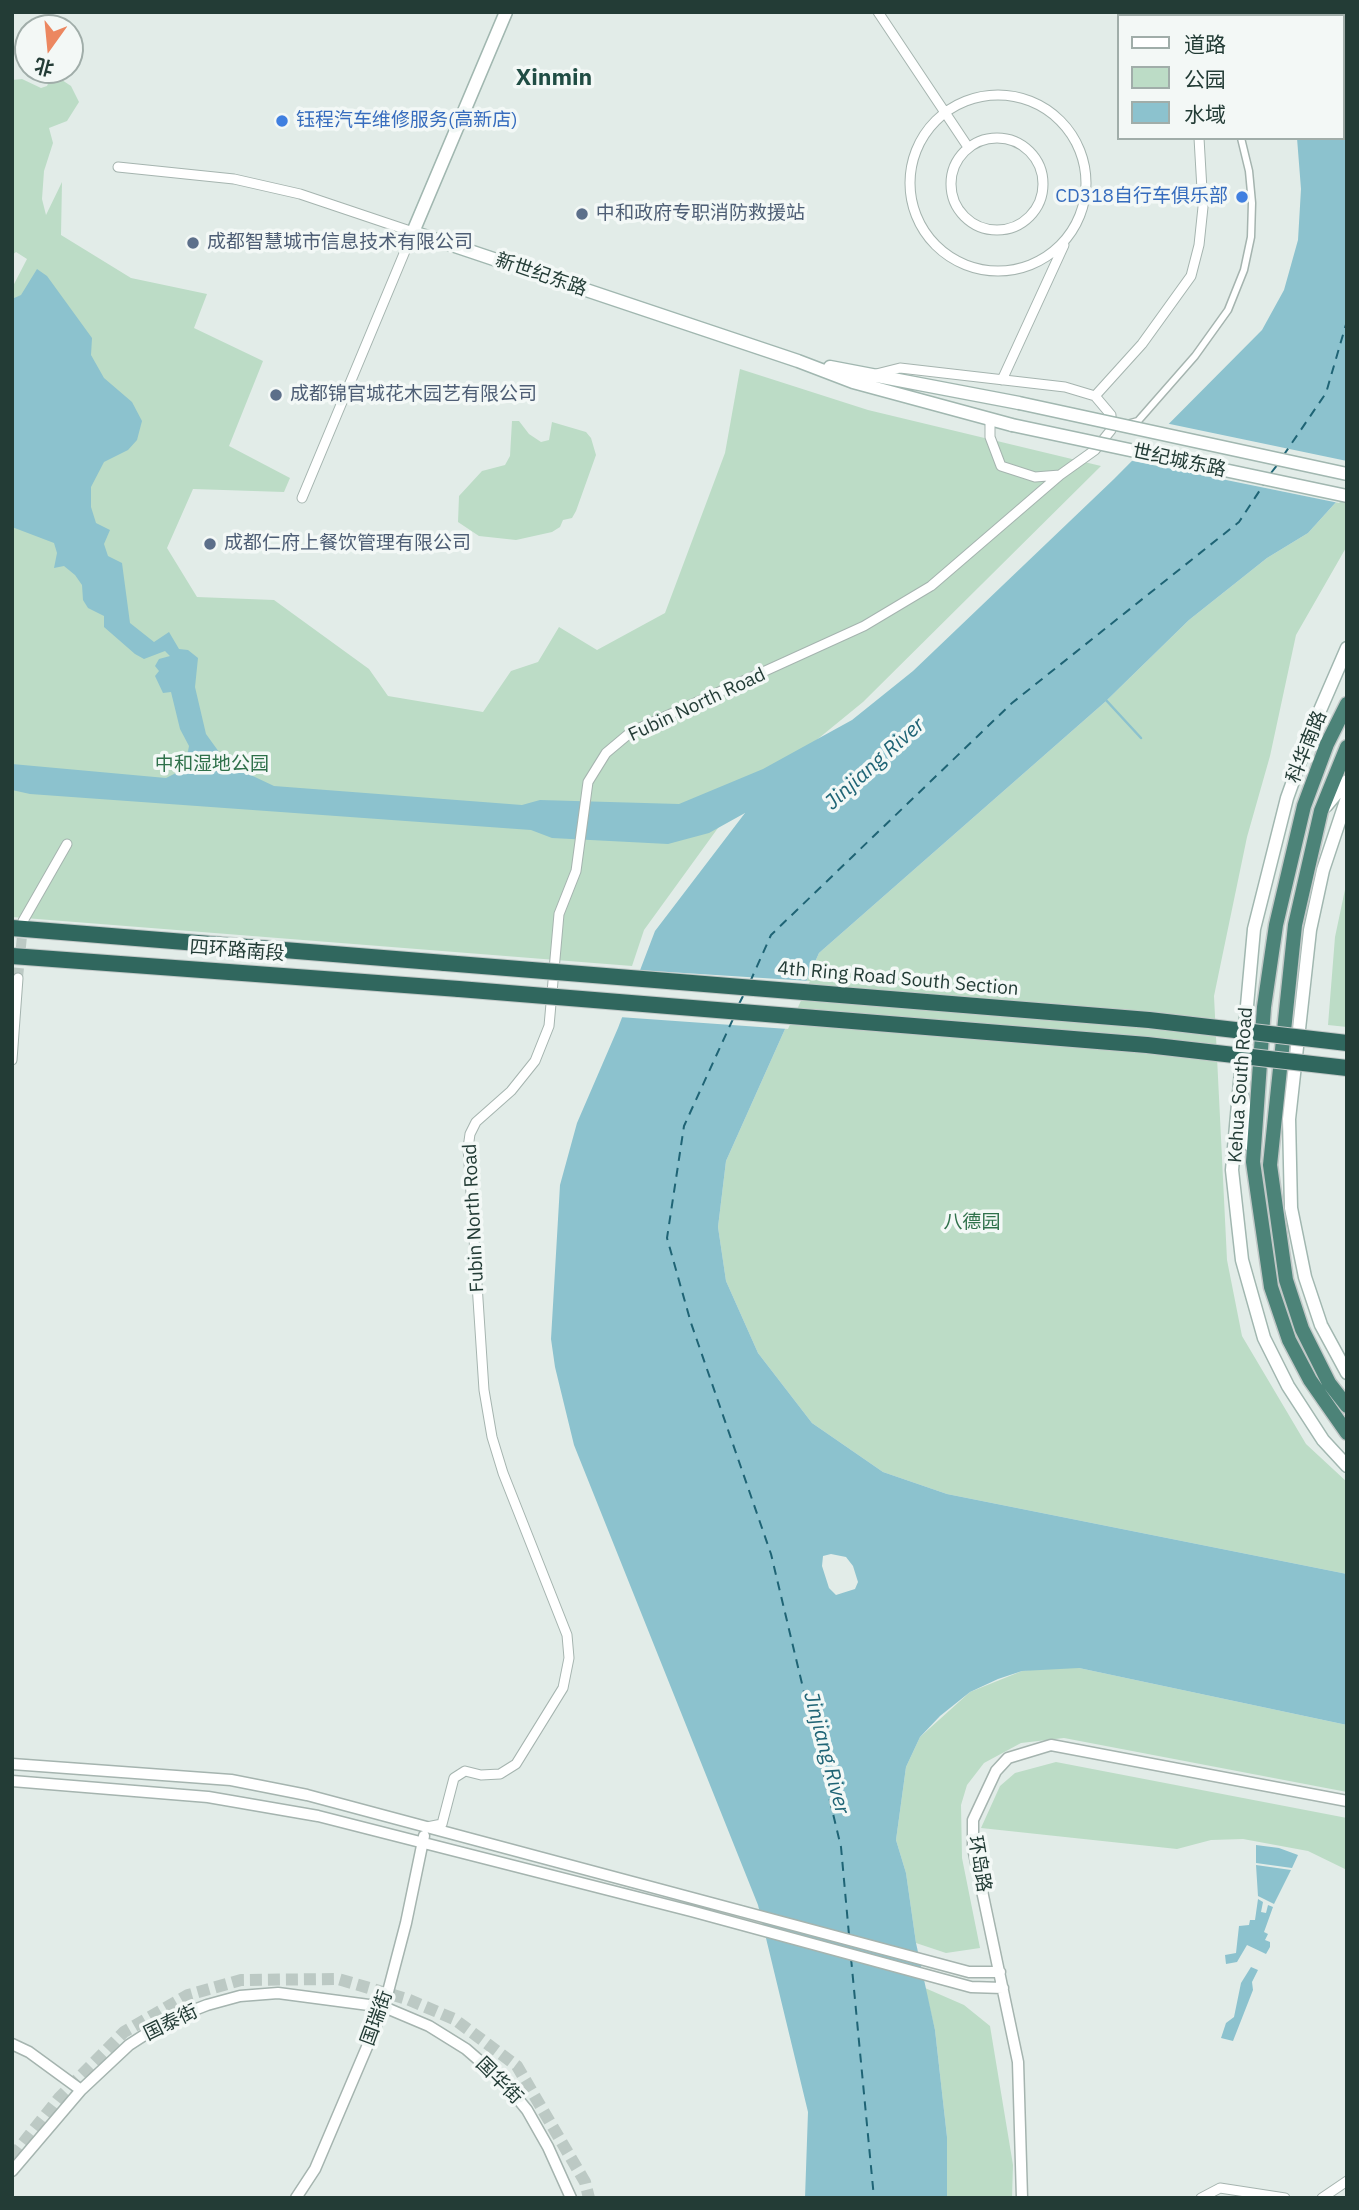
<!DOCTYPE html>
<html>
<head>
<meta charset="utf-8">
<style>
  body { margin:0 }
  #map { position:relative; width:1359px; height:2210px; overflow:hidden; background:#e2ece8; font-family:"IBM Plex Sans","Noto Sans SC",sans-serif }
  canvas { display:block }
  .frame { position:absolute; inset:0; border:14px solid #233c36; pointer-events:none }
  .legend { position:absolute; left:1117px; top:14px; width:228px; height:126px; box-sizing:border-box; background:#f3f8f6; border:2px solid #a0ada9; margin:0; padding:9px 12px; list-style:none; font-size:21px; color:#233c36 }
  .legend li { display:flex; align-items:center; gap:14px; height:35px }
  .legend b { width:35px; border:2px solid #a0ada9 }
  .north { position:absolute; left:14px; top:14px; width:70px; height:70px; box-sizing:border-box; background:#f3f8f6; border:2px solid #a0ada9; border-radius:50%; rotate:195deg; font-size:19px; font-weight:700; line-height:28px; text-align:center; color:#233c36 }
  .north::after { content:''; display:block; margin:auto; width:24px; height:32px; background:#ec8760; clip-path:polygon(50% 0,100% 100%,50% 72%,0 100%) }
</style>
</head>
<body>
<div id="map">
<canvas width="1359" height="2210"></canvas>
<div class="frame"></div>
<ul class="legend">
<li><b style="height:9px;background:#fff"></b>道路</li>
<li><b style="height:19px;background:#bcdcc6"></b>公园</li>
<li><b style="height:19px;background:#8cc2ce"></b>水域</li>
</ul>
<div class="north">北</div>
</div>
<script>
const ctx = document.querySelector('canvas').getContext('2d');
ctx.lineJoin = 'round';
function fill(path, color) { ctx.fillStyle = color; ctx.fill(path, 'evenodd'); }
const toPath = rows => new Path2D(rows.map(r => 'M' + r).join(''));
function strokePath(path, color, width, dash) { ctx.strokeStyle = color; ctx.lineWidth = width; ctx.lineCap = dash ? 'butt' : 'round'; ctx.setLineDash(dash || []); ctx.stroke(path); }
function write(font, color, halo, rows, align = 'center') {
  ctx.font = font + ' "IBM Plex Sans","Noto Sans SC",sans-serif'; ctx.lineWidth = 7; ctx.setLineDash([]); ctx.textBaseline = 'middle'; ctx.strokeStyle = halo; ctx.fillStyle = color; for (const [text, x, y, turn = 0] of rows) {
    ctx.save(); ctx.translate(x, y); ctx.rotate((+turn || 0) * Math.PI / 180); ctx.textAlign = isNaN(turn) ? turn : align; if (halo) ctx.strokeText(text, 0, 0); ctx.fillText(text, 0, 0); ctx.restore();
  }
}
const green = toPath([
  [59,78,71,86,79,102,67,121,49,128,53,143,44,171,42,199,46,215,62,182,61,235,131,278,207,294,194,328,263,361,229,446,290,478,284,492,193,489,167,548,197,597,274,600,369,669,388,696,483,712,511,671,538,662,559,627,597,650,665,613,725,453,740,369,868,410,1101,466,863,702,731,810,644,930,632,966,12,917,12,288,27,259,16,252,12,255,12,80,22,79,41,88,47,86,50,79],
  [512,421,519,421,529,434,541,442,549,440,552,422,586,432,591,438,596,455,576,511,572,518,563,520,560,527,552,532,516,540,479,536,458,522,459,496,482,471,505,465,510,456],
  [1338,500,1347,504,1347,546,1296,635,1270,756,1247,837,1214,996,1227,1260,1242,1336,1306,1444,1347,1482,1347,1574,947,1494,883,1472,812,1423,758,1353,726,1281,718,1227,726,1161,819,953,1105,702,1189,620,1267,558,1308,533],
  [1347,880,1347,1027,1328,1025,1335,937],
  [1046,1668,1079,1668,1347,1725,1347,1792,1064,1738,1021,1743,984,1763,967,1785,961,1805,962,1858,980,1948,946,1953,916,1943,906,1873,896,1840,906,1767,920,1737,970,1692,1022,1671],
  [1056,1762,1347,1818,1347,1870,1308,1851,1243,1839,1211,1840,1177,1849,981,1828,1000,1786,1015,1773],
  [925,1988,964,2005,990,2026,1013,2165,1012,2198,947,2198,947,2137,935,2030]
]);
const water = toPath([
  [1234,12,1347,12,1347,490,1308,533,1267,558,1189,620,1105,702,819,953,726,1161,718,1227,726,1281,758,1353,812,1423,883,1472,947,1494,1347,1574,1347,1725,1079,1668,1022,1671,998,1679,970,1692,940,1716,920,1737,906,1767,896,1840,906,1873,916,1943,935,2030,947,2137,947,2198,805,2198,808,2112,758,1905,574,1445,555,1367,551,1339,560,1185,577,1123,618,1028,655,931,745,813,709,833,668,844,552,838,531,830,30,794,12,790,12,764,166,778,178,772,187,756,189,746,180,729,171,692,163,693,155,676,159,671,155,666,159,659,170,656,165,651,144,659,135,654,104,627,104,616,88,608,83,600,82,585,75,575,64,566,54,568,57,553,54,543,12,527,12,299,21,295,37,269,47,276,92,338,91,355,104,378,132,402,142,421,137,440,128,450,104,462,91,487,91,507,96,523,110,530,104,544,108,556,122,563,130,623,154,642,169,632,179,649,188,650,198,658,195,687,206,734,219,752,238,769,274,786,522,805,540,800,679,804,763,769,852,720,913,671,1114,479,1262,330,1284,290,1298,240,1301,189,1297,138,1343,138,1343,16,1236,16],
  [831,1554,846,1557,853,1566,858,1582,855,1589,836,1595,829,1588,822,1566,823,1556],
  [1256,1845,1279,1848,1298,1855,1292,1868,1256,1863],
  [1256,1865,1291,1870,1274,1904,1258,1896],
  [1258,1899,1263,1902,1261,1912,1266,1913,1268,1905,1273,1907,1264,1932,1268,1934,1265,1940,1270,1942,1270,1947,1266,1954,1247,1945,1237,1962,1226,1964,1225,1955,1236,1953,1239,1926,1249,1925,1250,1920,1255,1920],
  [1251,1967,1258,1970,1252,1982,1253,1990,1233,2041,1221,2038,1226,2023,1234,2017,1241,1983]
]);
const pier = toPath([
  [1165,423,1347,461,1347,495,1339,503,1128,460],
  [637,970,810,981,788,1029,619,1017]
]);
const stream = toPath([
  [1105,699,1141,738]
]);
const ferry = toPath([
  [1339,12,1341,16],
  [1343,21,1347,28],
  [1283,456,1326,393,1347,321],
  [1271,473,1278,464],
  [750,982,771,935,1012,703,1239,522,1264,484],
  [739,1004,744,994],
  [733,1019,684,1126,667,1238,691,1323,771,1554,841,1847,849,1935],
  [851,1958,874,2198]
]);
const tertiaryTunnel = toPath([
  [18,978,23,925]
]);
const secondaryTunnel = toPath([
  [12,2157,59,2098,124,2032,188,1995,241,1980,338,1979,407,1999,454,2019,517,2066,585,2182,589,2198]
]);
const pedestrian = toPath([
  [1174,12,1177,16],
  [1127,424,1138,421,1195,356,1228,310,1244,270,1251,237,1252,203,1249,171,1241,138]
]);
const minor = toPath([
  [878,12,968,147],
  [1136,12,1138,16],
  '910 183a88 88 0 1 1 176 0a88 88 0 1 1-176 0Z',
  '951 184a46 46 0 1 1 92 0a46 46 0 1 1-92 0Z',
  [118,167,234,179,300,194,413,232,302,498],
  [876,374,900,368,1065,387,1095,396],
  [1002,380,1064,245],
  [1095,396,1142,344,1191,276,1199,245,1203,207,1199,138],
  [990,419,990,437,1001,466,1035,477,1060,475,1095,450,1111,430,1111,415,1095,396],
  [23,921,67,844],
  [12,1060,18,978],
  [427,1827,442,1824,454,1778,465,1771,481,1775,500,1774,516,1764,563,1688,569,1658,567,1635,503,1473,492,1437,484,1390,468,1148,470,1134,476,1122,511,1091,535,1061,549,1026,559,914,576,871,588,782,606,753,631,732,864,626,931,586,1060,475],
  [1201,2198,1220,2188,1285,2198],
  [1322,2198,1347,2181]
]);
const tertiary = toPath([
  [12,1764,231,1780,307,1795,969,1972,1000,1972],
  [12,1781,208,1797,318,1816,691,1911,971,1987,1003,1988],
  [12,2044,29,2052,81,2090],
  [12,2171,81,2090,129,2045,166,2021,207,2005,240,1996,278,1993,384,2007,429,2026,466,2049,504,2082,527,2110,548,2147,571,2198],
  [296,2198,315,2169,384,2007,406,1923,424,1836],
  [1022,2198,1018,2062,973,1848,973,1820,996,1771,1008,1758,1051,1745,1347,1801]
]);
const secondary = toPath([
  [506,12,413,232,798,361,853,382,1012,425],
  [830,367,1019,403],
  [1347,648,1311,731,1287,798,1254,929,1232,1170,1242,1260,1264,1338,1288,1386,1323,1440,1347,1466],
  [1347,798,1323,870,1310,930,1289,1119,1291,1208,1305,1277,1321,1325,1347,1373],
  [1326,806,1347,781],
  [1243,1097,1250,1145]
]);
const trunk = toPath([
  [1347,704,1327,744,1304,806,1276,925,1264,1007,1253,1162,1271,1287,1289,1340,1310,1380,1347,1433],
  [1347,747,1321,811,1295,925,1270,1165,1286,1280,1302,1329,1329,1383,1347,1406]
]);
const motorway = toPath([
  [12,928,445,963],
  [12,956,459,989]
]);
const secondaryBridge = toPath([
  [1019,403,1347,474],
  [1012,425,1347,496]
]);
const motorwayBridge = toPath([
  [445,963,1149,1020,1347,1043],
  [459,989,1147,1045,1347,1068]
]);
const markers = [
  [282,121,7,"#3f7fe0"],
  [1242,197,7,"#3f7fe0"],
  [582,214,7,"#5c6f8a"],
  [193,243,7,"#5c6f8a"],
  [276,395,7,"#5c6f8a"],
  [210,544,7,"#5c6f8a"]
];
const shopNames = [
  ["钰程汽车维修服务(高新店)",296,121],
  ["CD318自行车俱乐部",1228,197,"right"]
];
const serviceNames = [
  ["中和政府专职消防救援站",596,214],
  ["成都智慧城市信息技术有限公司",207,243],
  ["成都锦官城花木园艺有限公司",290,395],
  ["成都仁府上餐饮管理有限公司",224,544]
];
const streetNames = [
  ["新世纪东路",541,275,19],
  ["世纪城东路",1179,461,12],
  ["Fubin North Road",697,705,-25],
  ["科华南路",1307,747,-68],
  ["四环路南段",237,951,4],
  ["4th Ring Road South Section",898,979,5],
  ["Kehua South Road",1241,1085,-86],
  ["Fubin North Road",474,1218,-93],
  ["环岛路",979,1864,80],
  ["国瑞街",377,2018,-70],
  ["国泰街",171,2023,-26],
  ["国华街",499,2081,45]
];
const parkNames = [
  ["中和湿地公园",212,765],
  ["八德园",972,1223]
];
const waterNames = [
  ["Jinjiang River",875,764,-42],
  ["Jinjiang River",826,1753,75]
];
const quarterNames = [
  ["Xinmin",554,78]
];
fill(green, '#bcdcc6');
fill(water, '#8cc2ce');
fill(pier, '#e2ece8');
strokePath(stream, '#8cc2ce', 2.5);
strokePath(ferry, '#1f6475', 2, [9, 7]);
strokePath(tertiaryTunnel, '#bcc9c4', 10, [10, 5]);
strokePath(secondaryTunnel, '#bcc9c4', 12, [12, 6]);
strokePath(pedestrian, '#a5b4af', 9);
strokePath(minor, '#a5b4af', 11);
strokePath(tertiary, '#a5b4af', 13);
strokePath(secondary, '#a1b7b0', 15);
strokePath(trunk, '#c1c8c7', 17);
strokePath(motorway, '#c1c8c7', 18);
strokePath(pedestrian, '#fff', 6);
strokePath(minor, '#fff', 9);
strokePath(tertiary, '#fff', 10);
strokePath(secondary, '#fff', 12);
strokePath(trunk, '#4c8378', 14);
strokePath(motorway, '#30675e', 16);
strokePath(secondaryBridge, '#a1b7b0', 15, []);
strokePath(motorwayBridge, '#c1c8c7', 18, []);
strokePath(secondaryBridge, '#fff', 12);
strokePath(motorwayBridge, '#30675e', 16);
for (const [x, y, r, color] of markers) { const dot = new Path2D(); dot.arc(x, y, r, 0, 2 * Math.PI); ctx.fillStyle = color; ctx.fill(dot); strokePath(dot, '#f3f8f6', 2.5); }
write('19px', '#366cbe', '#f3f8f6', shopNames, 'left');
write('19px', '#4e5e75', '#f3f8f6', serviceNames, 'left');
write('19px', '#233c36', '#f3f8f6', streetNames);
write('19px', '#2f714b', '#f3f8f6', parkNames);
write('italic 21px', '#1f6475', '#f3f8f6', waterNames);
write('bold 23px', '#204d44', '#f3f8f6', quarterNames);
</script>
</body>
</html>
